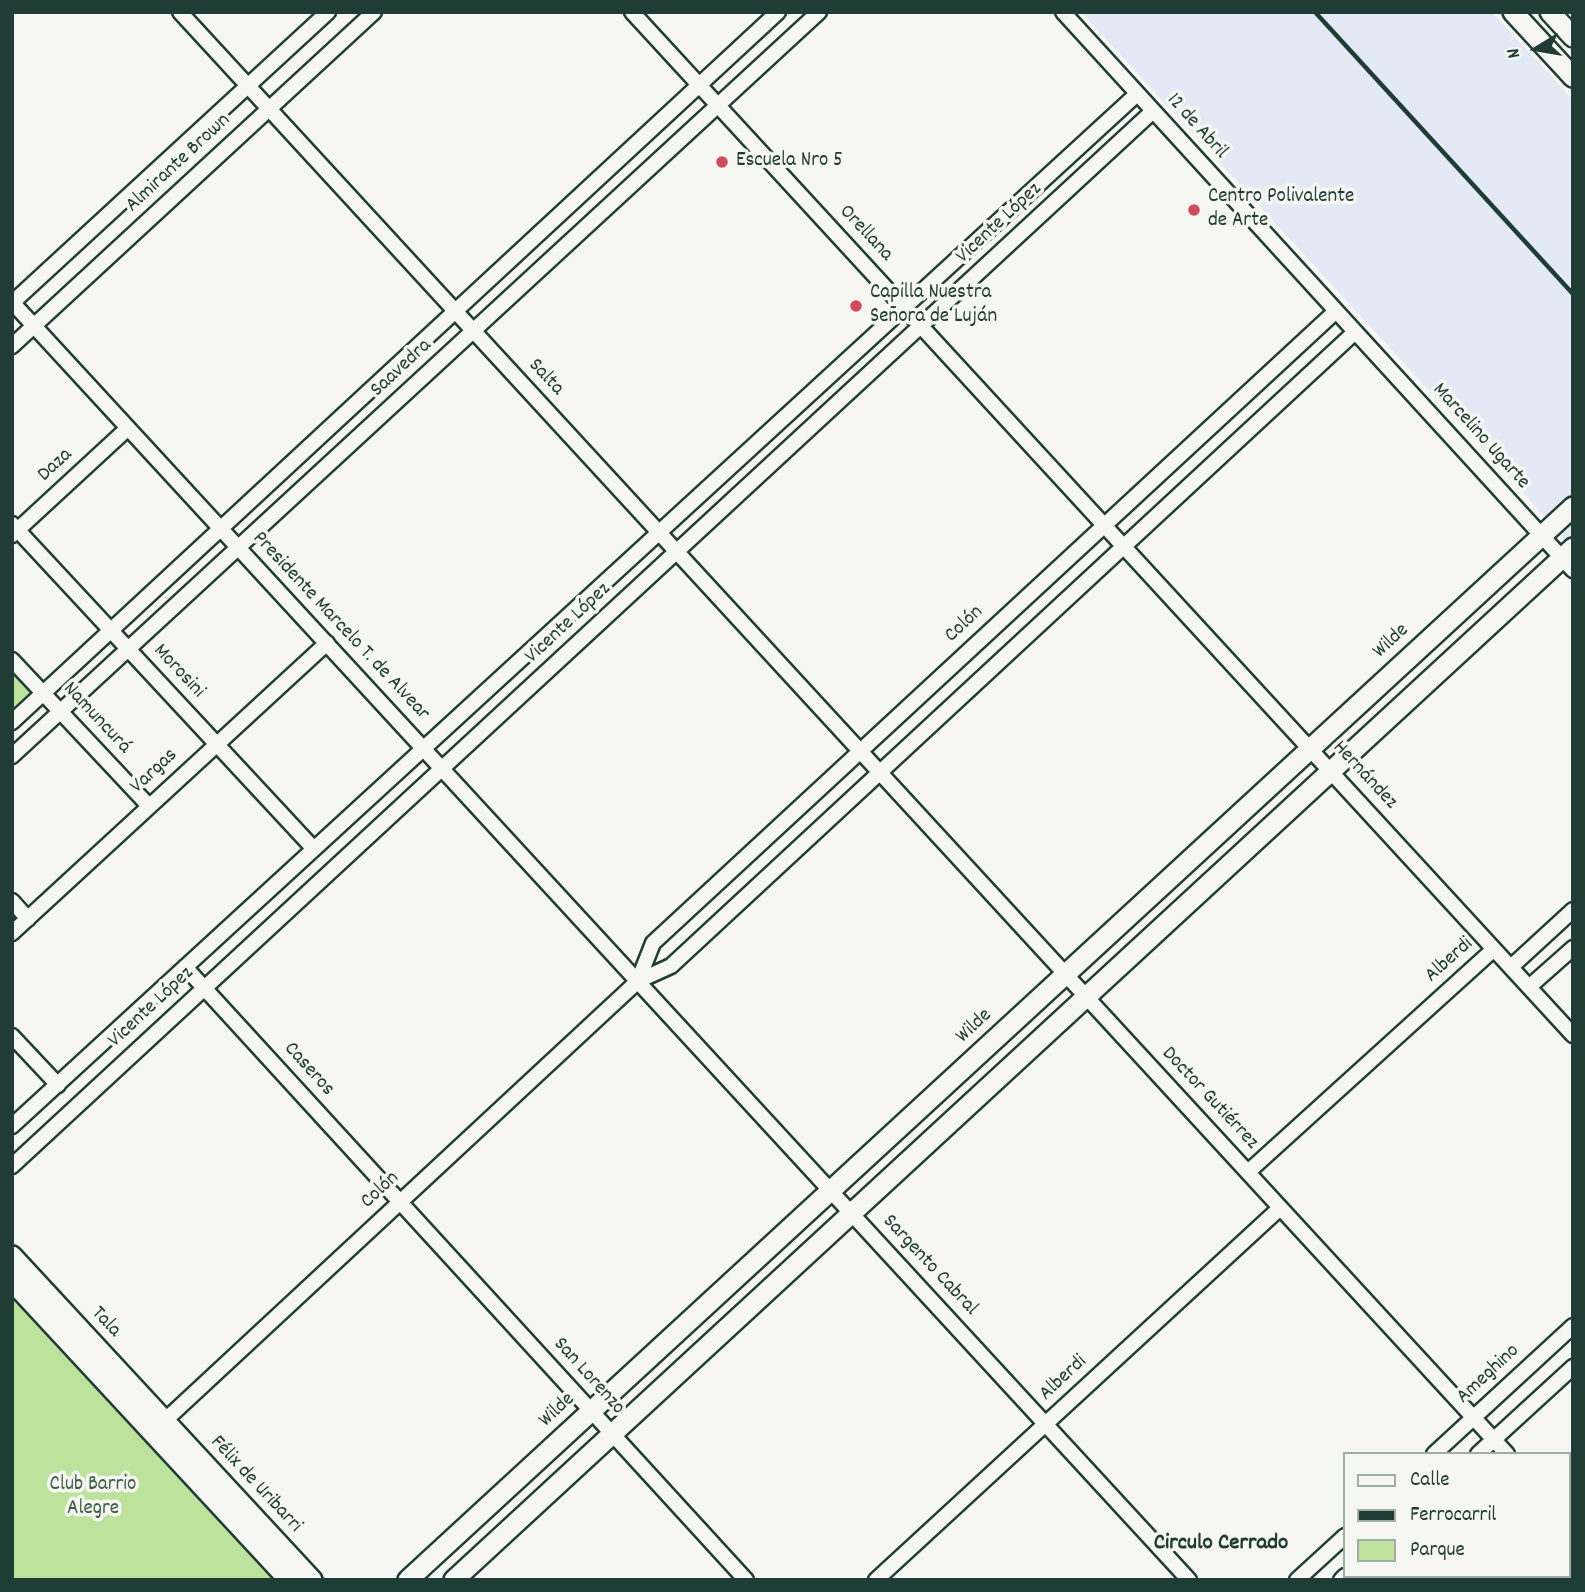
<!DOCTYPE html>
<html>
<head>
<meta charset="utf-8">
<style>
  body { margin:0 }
  #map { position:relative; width:1585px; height:1592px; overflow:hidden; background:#f6f6f2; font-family:Dekko,sans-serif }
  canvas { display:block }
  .frame { position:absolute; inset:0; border:14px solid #1f3d34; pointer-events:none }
  .legend { position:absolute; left:1343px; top:1452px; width:228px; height:126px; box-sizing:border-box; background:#f6f6f2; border:2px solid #a0aca6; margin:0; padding:9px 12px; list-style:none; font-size:21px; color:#1f3d34 }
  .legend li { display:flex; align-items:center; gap:14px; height:35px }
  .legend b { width:35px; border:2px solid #a0aca6 }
  .north { position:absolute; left:1501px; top:14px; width:70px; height:70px; -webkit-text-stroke:5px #f6f6f2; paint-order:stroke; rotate:259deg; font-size:19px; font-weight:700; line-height:28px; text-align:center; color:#1f3d34 }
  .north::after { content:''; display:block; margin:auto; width:24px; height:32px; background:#1f3d34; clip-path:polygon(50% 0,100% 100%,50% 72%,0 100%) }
</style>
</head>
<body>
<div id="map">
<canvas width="1585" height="1592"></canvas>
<div class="frame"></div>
<ul class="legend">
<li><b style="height:9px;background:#f6f6f2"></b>Calle</li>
<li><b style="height:9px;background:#1f3d34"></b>Ferrocarril</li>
<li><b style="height:19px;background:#bce29c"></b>Parque</li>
</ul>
<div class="north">N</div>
</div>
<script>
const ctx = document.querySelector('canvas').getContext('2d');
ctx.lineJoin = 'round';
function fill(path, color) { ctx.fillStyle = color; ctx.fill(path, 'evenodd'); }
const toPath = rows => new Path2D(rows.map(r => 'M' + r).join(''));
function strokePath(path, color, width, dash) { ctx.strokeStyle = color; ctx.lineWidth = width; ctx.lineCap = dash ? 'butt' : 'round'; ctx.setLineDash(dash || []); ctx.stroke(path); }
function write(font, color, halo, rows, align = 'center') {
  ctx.font = font + ' Dekko,sans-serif'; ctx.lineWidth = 7; ctx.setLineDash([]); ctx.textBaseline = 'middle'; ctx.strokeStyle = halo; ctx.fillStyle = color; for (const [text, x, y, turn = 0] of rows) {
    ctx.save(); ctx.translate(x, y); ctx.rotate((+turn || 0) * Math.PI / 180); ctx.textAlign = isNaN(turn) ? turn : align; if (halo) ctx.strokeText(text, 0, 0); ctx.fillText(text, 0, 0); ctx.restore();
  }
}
const built = toPath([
  [1081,12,1492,12,1573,100,1573,547]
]);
const green = toPath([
  [12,673,32,694,12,712],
  [12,1292,279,1580,12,1580]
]);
const street = toPath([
  [180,12,1507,1454],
  [632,12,1573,1035],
  [1063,12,1573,570],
  [12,302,1189,1580],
  [12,303,328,12],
  [12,346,374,12],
  [12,524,314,849],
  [12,535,128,428],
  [12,660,149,806],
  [12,722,778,12],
  [12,756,819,12],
  [12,901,28,919],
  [12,933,327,643],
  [185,967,746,1580],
  [1511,967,1573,910],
  [638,981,653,943,1336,311],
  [1529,987,1573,948],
  [12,1036,58,1085],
  [12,1126,1137,94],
  [12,1166,1153,111],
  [1248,1172,1494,949],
  [159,1426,638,981,671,966,1355,332],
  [1434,1454,1573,1326],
  [1478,1454,1573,1367],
  [1569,1522,1573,1525],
  [876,1580,1280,1208],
  [1297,1580,1345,1536],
  [1341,1580,1345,1576]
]);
const secondary = toPath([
  [1513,12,1573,77],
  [1550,12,1573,37],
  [12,1256,312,1580],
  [12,1281,289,1580],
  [408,1580,1573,507],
  [454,1580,1573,548]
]);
const rail = toPath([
  [1315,12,1573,294]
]);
const markers = [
  [722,162,7,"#d1495b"],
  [1194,210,7,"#d1495b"],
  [856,306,7,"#d1495b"]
];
const streetNames = [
  ["12 de Abril",1196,127,48],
  ["Almirante Brown",179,164,-43],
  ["Vicente López",1000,224,-43],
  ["Orellana",865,234,47],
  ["Saavedra",402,369,-43],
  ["Salta",545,378,47],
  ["Marcelino Ugarte",1480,437,48],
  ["Daza",56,466,-43],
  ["Vicente López",569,624,-43],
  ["Colón",965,625,-43],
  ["Presidente Marcelo T. de Alvear",340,627,47],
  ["Wilde",1392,642,-43],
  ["Morosini",178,672,47],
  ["Namuncurá",96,719,47],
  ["Vargas",155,772,-43],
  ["Hernández",1364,776,47],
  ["Alberdi",1450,961,-42],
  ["Vicente López",152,1008,-43],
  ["Wilde",975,1027,-43],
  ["Caseros",308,1070,48],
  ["Doctor Gutiérrez",1209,1099,47],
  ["Colón",381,1191,-43],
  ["Sargento Cabral",929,1266,47],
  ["Tala",105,1323,47],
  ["Ameghino",1489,1375,-43],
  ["San Lorenzo",588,1377,48],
  ["Alberdi",1064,1379,-43],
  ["Wilde",558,1411,-43],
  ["Félix de Uribarri",255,1485,47]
];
const poiNames = [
  ["Escuela Nro 5",736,162],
  ["Centro Polivalente",1208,198],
  ["de Arte",1208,222],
  ["Capilla Nuestra",870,294],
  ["Señora de Luján",870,318]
];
const parkNames = [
  ["Club Barrio",93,1486],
  ["Alegre",93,1510]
];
const neighbourhoodNames = [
  ["Circulo Cerrado",1221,1545]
];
fill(built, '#e3eaf5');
fill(green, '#bce29c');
strokePath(street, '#1f3d34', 19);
strokePath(secondary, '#1f3d34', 24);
strokePath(street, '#f6f6f2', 14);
strokePath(secondary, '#f6f6f2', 19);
strokePath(rail, '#1f3d34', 4.5);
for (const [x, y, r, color] of markers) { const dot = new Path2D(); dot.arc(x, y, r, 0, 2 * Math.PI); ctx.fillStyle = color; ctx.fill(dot); strokePath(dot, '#f6f6f2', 2.5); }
write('21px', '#1f3d34', '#f6f6f2', streetNames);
write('21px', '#1f3d34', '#f6f6f2', poiNames, 'left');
write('21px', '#3e5e49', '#f6f6f2', parkNames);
write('bold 23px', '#1f3d34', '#f6f6f2', neighbourhoodNames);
</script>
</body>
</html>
